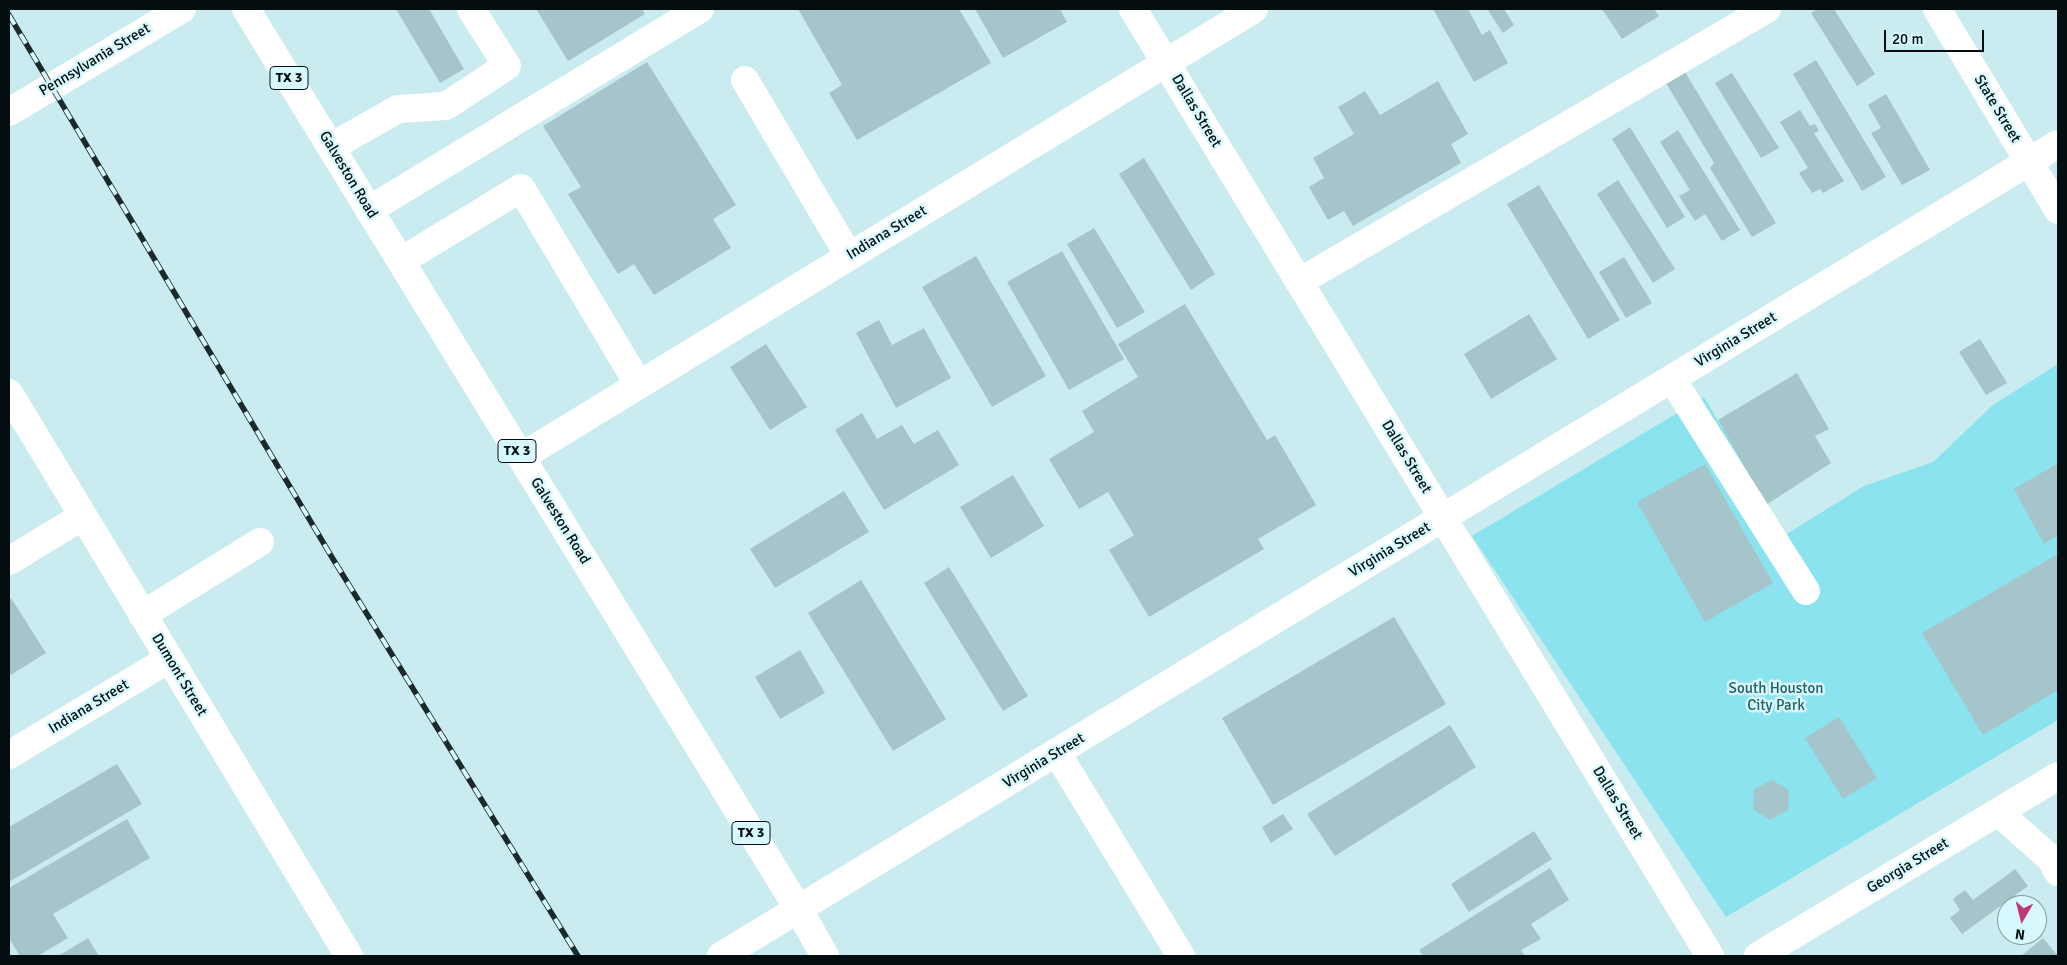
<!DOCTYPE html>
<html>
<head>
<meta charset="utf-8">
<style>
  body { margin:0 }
  #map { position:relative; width:2067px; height:965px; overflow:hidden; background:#caecf0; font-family:Signika,sans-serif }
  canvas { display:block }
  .frame { position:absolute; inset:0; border:10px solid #040e10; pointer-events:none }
  .north { position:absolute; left:1997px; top:895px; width:50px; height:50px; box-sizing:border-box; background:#d7f9fd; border:1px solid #839b9e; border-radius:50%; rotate:188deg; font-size:14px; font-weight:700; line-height:20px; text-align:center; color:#040e10 }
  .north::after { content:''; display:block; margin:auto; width:18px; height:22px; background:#be3777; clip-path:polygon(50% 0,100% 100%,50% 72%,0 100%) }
  .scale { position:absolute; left:1884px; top:30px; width:100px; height:22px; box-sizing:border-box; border:2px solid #040e10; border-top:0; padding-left:6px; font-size:15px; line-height:18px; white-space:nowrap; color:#040e10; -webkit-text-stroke:4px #d7f9fd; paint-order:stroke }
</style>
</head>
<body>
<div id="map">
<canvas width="2067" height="965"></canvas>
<div class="frame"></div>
<div class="north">N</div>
<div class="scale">20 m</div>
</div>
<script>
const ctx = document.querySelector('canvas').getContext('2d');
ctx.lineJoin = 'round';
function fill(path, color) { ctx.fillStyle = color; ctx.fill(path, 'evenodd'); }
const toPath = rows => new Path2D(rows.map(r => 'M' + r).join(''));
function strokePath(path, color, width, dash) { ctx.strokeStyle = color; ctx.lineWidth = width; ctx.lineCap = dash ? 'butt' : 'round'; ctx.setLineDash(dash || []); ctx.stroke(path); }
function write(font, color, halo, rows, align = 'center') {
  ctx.font = font + ' Signika,sans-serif'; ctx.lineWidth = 5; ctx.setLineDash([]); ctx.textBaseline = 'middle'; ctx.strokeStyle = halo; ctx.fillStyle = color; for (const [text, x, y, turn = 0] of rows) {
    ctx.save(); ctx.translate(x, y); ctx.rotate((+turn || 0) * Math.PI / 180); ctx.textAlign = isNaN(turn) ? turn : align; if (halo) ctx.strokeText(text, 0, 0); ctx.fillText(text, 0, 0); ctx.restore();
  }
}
const green = toPath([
  [2058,364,2058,720,1726,917,1472,536,1704,397,1785,535,1864,486,1933,462,1993,405]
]);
const building = toPath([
  [396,9,429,9,464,69,440,83],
  [536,9,642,9,645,14,568,61],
  [798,9,959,9,991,63,857,140,829,93,842,85],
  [975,9,1060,9,1067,22,1003,58],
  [1433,9,1468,9,1482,35,1490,30,1508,63,1474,82],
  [1487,9,1504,9,1514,25,1503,33],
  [1602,9,1654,9,1659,16,1622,39],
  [1817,9,1834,9,1875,74,1857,86,1811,13],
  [1816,60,1886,177,1862,191,1793,74],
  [647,62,736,205,713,219,731,248,654,295,634,264,618,274,568,194,581,187,543,126],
  [1685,72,1776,223,1752,237,1710,168,1714,163,1666,83],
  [1732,73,1779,148,1761,158,1715,83],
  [1438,81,1468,134,1451,144,1461,163,1353,226,1344,211,1328,220,1309,187,1324,178,1313,158,1354,134,1338,107,1365,91,1380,115],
  [1886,94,1930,170,1902,185,1871,133,1881,128,1868,105],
  [1800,110,1810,126,1815,124,1819,131,1814,133,1844,181,1823,193,1820,189,1812,193,1799,173,1808,168,1780,122],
  [1630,127,1685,217,1667,228,1612,139],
  [1678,130,1740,230,1722,241,1705,214,1695,221,1679,196,1690,190,1660,142],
  [1144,158,1215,274,1191,290,1119,174],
  [1618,180,1675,269,1653,283,1597,194],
  [1539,185,1620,320,1588,339,1507,204],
  [1094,228,1145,312,1117,328,1067,244],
  [1062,251,1124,359,1069,390,1007,282],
  [976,256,1046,376,992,407,922,287],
  [1624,257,1652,303,1626,318,1599,272],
  [1185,304,1267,440,1275,435,1316,505,1258,539,1264,549,1149,617,1109,550,1134,535,1108,492,1079,509,1049,459,1094,432,1082,411,1138,377,1118,344],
  [1529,314,1557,359,1491,399,1464,354],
  [879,320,892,345,924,328,951,378,896,408,856,333],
  [1980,339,2007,383,1986,395,1959,352],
  [766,344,807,407,770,430,730,367],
  [1797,373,1829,429,1815,436,1831,463,1766,505,1718,420],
  [862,413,877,439,902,425,914,444,938,430,959,465,884,510,835,430],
  [2058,463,2058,535,2044,544,2014,489],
  [1705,464,1773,583,1705,622,1637,502],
  [1013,475,1044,526,991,558,960,507],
  [844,491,869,532,775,588,750,549],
  [2058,554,2058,690,1983,735,1922,633],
  [949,567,1028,696,1003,711,924,583],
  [861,580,946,719,893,751,808,613],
  [11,598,46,653,9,676,9,600],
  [1394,617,1446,704,1273,805,1222,718],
  [800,650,825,693,780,719,755,677],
  [1839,717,1877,778,1843,799,1805,738],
  [1450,725,1476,767,1335,856,1307,814],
  [117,764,142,804,9,882,9,827],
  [1772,780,1789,790,1788,810,1770,820,1753,809,1754,789],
  [1283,814,1293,829,1271,843,1262,827],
  [127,819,150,858,53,914,68,938,38,956,20,956,9,938,9,888],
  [1534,831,1552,859,1469,912,1451,884],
  [1550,868,1569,900,1531,924,1541,939,1521,950,1525,956,1423,956,1419,950],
  [2015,869,2028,886,1962,934,1950,918,1960,910,1953,899,1965,890,1973,900],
  [88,938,99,956,58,956],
  [2043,938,2058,956,2021,956]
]);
const minor = toPath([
  [1133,9,1710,956],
  [1937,9,2058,210],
  [745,80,849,256],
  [9,112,182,9],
  [331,147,398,109,446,106,507,66,471,9],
  [369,210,700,9],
  [401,261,521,188,639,385],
  [1299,282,1767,9],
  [1672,379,1806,591],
  [9,393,349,956],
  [521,457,1254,9],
  [9,561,83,516],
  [142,615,260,542],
  [1057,753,1181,956],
  [9,755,169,659],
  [1998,812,2051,859,2058,872],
  [721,956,2058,144],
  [1758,956,2058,776]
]);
const major = toPath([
  [246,9,799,910,825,956]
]);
const rail = toPath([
  [9,15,333,559,578,956]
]);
const shields = [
  [289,78,38],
  [517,451,38],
  [751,833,38]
];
const shieldNames = [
  ["TX 3",289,78],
  ["TX 3",517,451],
  ["TX 3",751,833]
];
const streetNames = [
  ["Pennsylvania Street",95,60,-31],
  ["State Street",1997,109,59],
  ["Dallas Street",1196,111,59],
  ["Galveston Road",348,175,59],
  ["Indiana Street",887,233,-31],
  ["Virginia Street",1736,340,-31],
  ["Dallas Street",1406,457,59],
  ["Galveston Road",560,521,58],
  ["Virginia Street",1390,550,-31],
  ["Dumont Street",179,675,59],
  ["Indiana Street",89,707,-31],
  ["Virginia Street",1044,761,-31],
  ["Dallas Street",1617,803,59],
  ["Georgia Street",1908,866,-31]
];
const parkNames = [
  ["South Houston",1776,689],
  ["City Park",1776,706]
];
fill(green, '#8ae3ee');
fill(building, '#a5c5ca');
strokePath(minor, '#fff', 28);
strokePath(major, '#fff', 28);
strokePath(rail, '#1c292b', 5.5);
strokePath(rail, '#d7f9fd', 4, [11]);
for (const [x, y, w] of shields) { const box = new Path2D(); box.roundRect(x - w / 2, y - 11.5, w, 23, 4); ctx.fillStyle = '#d7f9fd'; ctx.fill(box); strokePath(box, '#040e10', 1); }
write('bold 14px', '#040e10', null, shieldNames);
write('15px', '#040e10', '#d7f9fd', streetNames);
write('15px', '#245d64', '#d7f9fd', parkNames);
</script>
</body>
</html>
